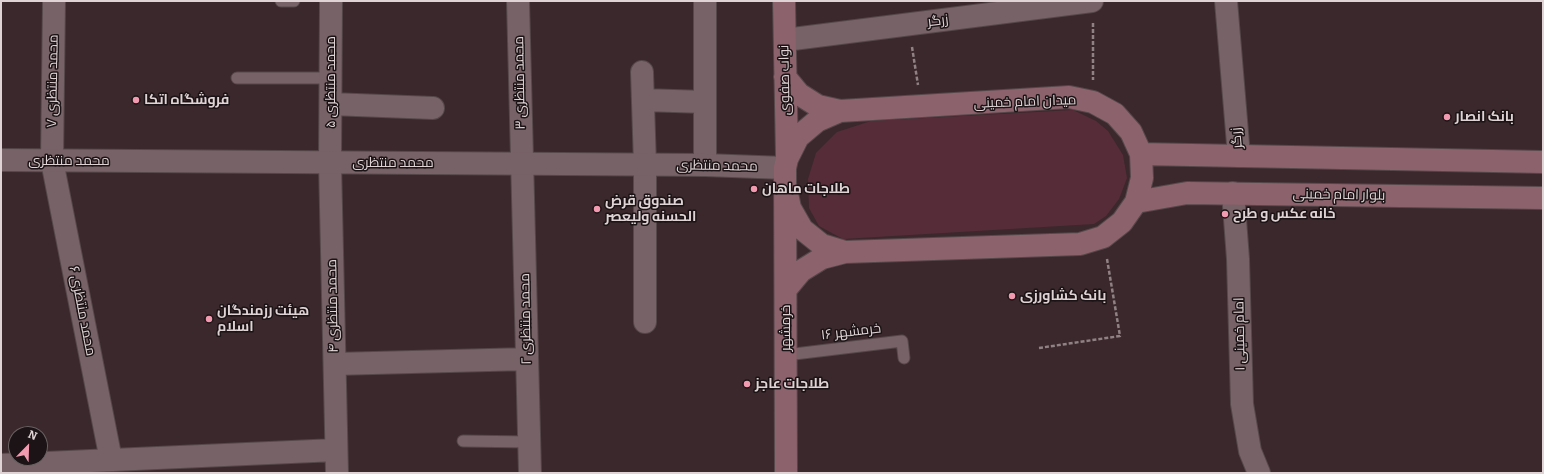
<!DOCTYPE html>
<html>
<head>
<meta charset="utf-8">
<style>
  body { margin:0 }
  #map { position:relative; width:1544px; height:474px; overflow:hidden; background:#3a282c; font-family:Bitter,serif }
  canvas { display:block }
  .frame { position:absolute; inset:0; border:2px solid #dfd3d5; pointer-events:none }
  .north { position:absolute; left:8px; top:426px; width:40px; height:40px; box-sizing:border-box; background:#1b1315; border:1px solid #696062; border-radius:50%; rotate:23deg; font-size:11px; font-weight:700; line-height:16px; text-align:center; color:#dfd3d5 }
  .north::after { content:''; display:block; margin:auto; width:14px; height:18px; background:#f29ab0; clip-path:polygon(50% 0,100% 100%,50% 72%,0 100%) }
</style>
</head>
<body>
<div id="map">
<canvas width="1544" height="474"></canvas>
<div class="frame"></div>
<div class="north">N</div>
</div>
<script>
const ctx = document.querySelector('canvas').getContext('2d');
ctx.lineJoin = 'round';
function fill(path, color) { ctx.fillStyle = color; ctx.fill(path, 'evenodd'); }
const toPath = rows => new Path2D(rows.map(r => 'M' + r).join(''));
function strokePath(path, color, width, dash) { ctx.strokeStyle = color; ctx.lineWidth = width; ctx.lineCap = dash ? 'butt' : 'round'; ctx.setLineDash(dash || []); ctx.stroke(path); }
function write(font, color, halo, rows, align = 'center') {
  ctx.font = font + ' Bitter,Cairo,serif'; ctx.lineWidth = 3; ctx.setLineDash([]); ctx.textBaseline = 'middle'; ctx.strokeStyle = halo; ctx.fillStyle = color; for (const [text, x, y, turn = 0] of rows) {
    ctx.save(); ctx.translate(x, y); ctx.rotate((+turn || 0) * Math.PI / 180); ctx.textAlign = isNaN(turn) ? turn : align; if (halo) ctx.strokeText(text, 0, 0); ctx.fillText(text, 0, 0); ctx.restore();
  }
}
const green = toPath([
  [1073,110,1096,121,1108,131,1123,155,1127,178,1119,199,1106,216,1094,224,843,239,819,226,809,208,808,179,816,153,837,132,871,121]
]);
const path = toPath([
  [1093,23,1093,80],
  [912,47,918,85],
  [1039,348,1120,336,1107,259]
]);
const service = toPath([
  [281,1,294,1],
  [237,78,331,78],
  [786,355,902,341,904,358],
  [463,441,529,442]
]);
const minor = toPath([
  [54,1,52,161,111,460],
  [331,1,330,163,337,473],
  [518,1,530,473],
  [705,1,705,165],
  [1226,1,1239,156],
  [785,40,1092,1],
  [642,72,645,165,645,322],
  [643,100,705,102],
  [331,104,433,108],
  [1233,193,1238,259,1242,404,1250,451,1259,473],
  [335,364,527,359],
  [1,465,336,450]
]);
const tertiary = toPath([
  [1,160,705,165,785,168]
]);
const secondary = toPath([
  [784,1,787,158],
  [785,77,799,94,818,106,840,111],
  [1141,154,1543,162],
  [785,184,790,208,802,229,822,245,845,252,1080,244,1103,237,1122,222,1136,202,1142,178,1141,154,1131,132,1115,114,1093,102,1069,97,840,111,817,121,798,137,787,159,785,168,786,473],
  [1136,202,1187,193,1543,198],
  [786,289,801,271,822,258,845,252]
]);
const markers = [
  [136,100,4,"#f29ab0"],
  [1447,117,4,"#f29ab0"],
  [754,189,4,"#f29ab0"],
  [597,209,4,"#f29ab0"],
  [1225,214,4,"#f29ab0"],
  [1012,296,4,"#f29ab0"],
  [209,319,4,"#f29ab0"],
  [747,384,4,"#f29ab0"]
];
const streetNames = [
  ["زرگر",938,21,-7],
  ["نواب صفوی",785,80,-91],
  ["محمد منتظری ۷",53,81,-89],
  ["محمد منتظری ۵",331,82,-90],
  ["محمد منتظری ۳",520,83,-91],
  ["میدان امام خمینی",1025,102,-2],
  ["زرگر",1237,138,-95],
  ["محمد منتظری",69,161],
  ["محمد منتظری",393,163],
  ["محمد منتظری",717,166,1],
  ["بلوار امام خمینی",1339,195,1],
  ["محمد منتظری ۴",333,306,-91],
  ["محمد منتظری ۶",82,311,79],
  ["محمد منتظری ۲",526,319,-91],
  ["خرمشهر",786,328,-90],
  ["خرمشهر ۱۶",851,332,-7],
  ["امام خمینی ۱",1240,334,-91]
];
const poiNames = [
  ["فروشگاه اتکا",144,100],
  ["بانک انصار",1455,117],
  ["طلاجات ماهان",762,189],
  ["صندوق قرض",605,201],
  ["الحسنه ولیعصر",605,217],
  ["خانه عکس و طرح",1233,214],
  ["بانک کشاورزی",1020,296],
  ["هیئت رزمندگان",217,311],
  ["اسلام",217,327],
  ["طلاجات عاجز",755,384]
];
fill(green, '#562c38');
strokePath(service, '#55474a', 13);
strokePath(minor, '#55474a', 24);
strokePath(tertiary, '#55474a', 24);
strokePath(secondary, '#55474a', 24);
strokePath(path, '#908184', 2.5, [4, 2]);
strokePath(service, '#776267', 11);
strokePath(minor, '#776267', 22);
strokePath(tertiary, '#776267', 22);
strokePath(secondary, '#8c626d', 22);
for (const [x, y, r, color] of markers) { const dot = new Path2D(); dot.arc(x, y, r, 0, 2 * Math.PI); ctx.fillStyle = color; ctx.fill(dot); strokePath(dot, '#1b1315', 1.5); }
write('14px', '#dfd3d5', '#1b1315', streetNames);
write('bold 14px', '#dfd3d5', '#1b1315', poiNames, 'left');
</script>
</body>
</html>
